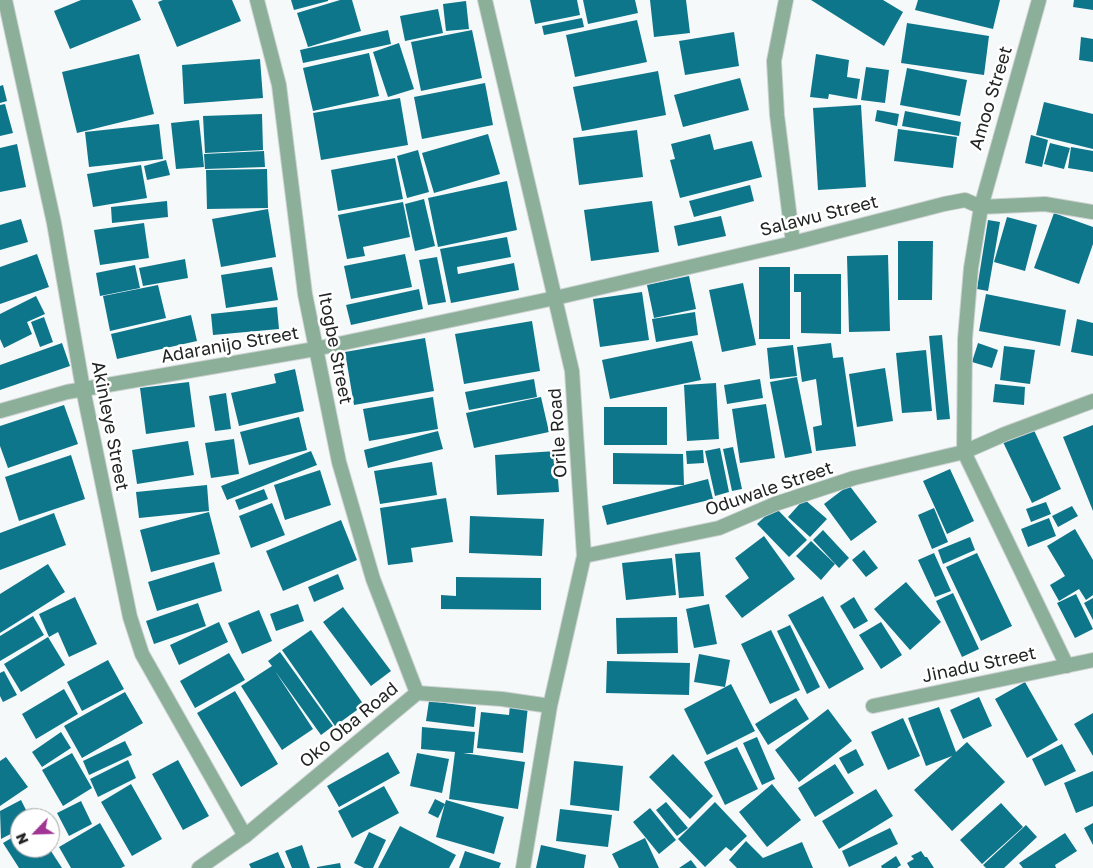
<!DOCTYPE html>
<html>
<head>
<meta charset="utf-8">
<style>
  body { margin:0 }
  #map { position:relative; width:1093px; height:868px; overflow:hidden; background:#f5f9f9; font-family:"Golos Text",sans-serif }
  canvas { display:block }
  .north { position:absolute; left:10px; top:808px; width:50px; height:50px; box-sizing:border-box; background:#fff; border:1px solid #a7a7a7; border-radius:50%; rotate:246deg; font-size:14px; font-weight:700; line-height:20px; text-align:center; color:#232424 }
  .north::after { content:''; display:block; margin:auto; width:18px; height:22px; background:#a13595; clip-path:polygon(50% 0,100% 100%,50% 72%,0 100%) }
</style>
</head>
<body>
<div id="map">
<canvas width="1093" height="868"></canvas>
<div class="north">N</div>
</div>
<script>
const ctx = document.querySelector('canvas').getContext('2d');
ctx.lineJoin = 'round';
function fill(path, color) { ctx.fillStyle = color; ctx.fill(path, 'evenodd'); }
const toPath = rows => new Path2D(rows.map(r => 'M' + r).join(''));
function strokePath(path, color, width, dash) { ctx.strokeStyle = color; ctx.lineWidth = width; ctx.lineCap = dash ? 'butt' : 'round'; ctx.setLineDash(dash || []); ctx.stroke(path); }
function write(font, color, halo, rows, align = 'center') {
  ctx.font = font + ' "Golos Text",sans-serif'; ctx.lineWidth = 5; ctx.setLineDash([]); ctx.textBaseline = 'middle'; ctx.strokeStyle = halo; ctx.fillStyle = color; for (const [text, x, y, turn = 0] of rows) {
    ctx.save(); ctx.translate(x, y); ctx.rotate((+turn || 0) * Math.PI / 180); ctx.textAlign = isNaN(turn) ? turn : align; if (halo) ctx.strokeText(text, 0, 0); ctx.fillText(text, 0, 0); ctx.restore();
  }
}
const building = toPath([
  [81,0,132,0,141,20,70,49,54,11],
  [163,0,232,0,241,21,177,47,158,2],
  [291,0,328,0,328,1,294,10],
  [340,0,352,0,361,31,308,47,297,13],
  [530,0,577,0,580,15,535,24],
  [583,0,635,0,638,13,588,24],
  [650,0,686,0,690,33,654,37],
  [811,0,883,0,903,12,884,46],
  [918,0,1000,0,993,29,915,10],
  [1074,0,1093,0,1093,10,1073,7],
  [466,1,469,29,446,31,443,4],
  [438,9,443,33,405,41,400,16],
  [582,18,584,27,544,35,542,26],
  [637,20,647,62,575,77,566,35],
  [907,23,989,36,984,75,901,63],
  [388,30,391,44,303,63,300,50],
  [472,30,482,78,421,91,411,42],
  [734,32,739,66,685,75,679,41],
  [1081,37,1093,39,1093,62,1079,60],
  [399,43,414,89,388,97,373,52],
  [369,53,379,96,313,111,303,68],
  [139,54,154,114,77,133,62,72],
  [816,54,849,60,847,77,860,79,857,99,829,94,828,99,810,97],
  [260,59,263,98,184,104,182,65],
  [866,67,889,70,885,103,861,100],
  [907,68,967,80,960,116,900,105],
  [658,71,666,115,582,131,573,87],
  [740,78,749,110,683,127,674,95],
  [485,83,493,125,422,139,414,97],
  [3,85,7,101,0,103,0,86],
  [400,98,408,145,321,160,313,113],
  [1044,102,1093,114,1093,149,1036,135],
  [5,104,13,133,0,136,0,105],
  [861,105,866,187,818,190,813,108],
  [877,110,899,114,897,126,875,121],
  [905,111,961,122,959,136,902,126],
  [262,114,263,150,205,153,203,116],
  [199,120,204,167,176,169,171,123],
  [159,124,163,159,89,167,85,132],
  [898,129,957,137,953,168,894,161],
  [637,130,643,177,579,185,573,138],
  [488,134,500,174,434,193,422,153],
  [710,134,714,150,752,141,762,177,680,198,670,160,675,159,671,144],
  [1031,135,1048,140,1042,167,1025,163],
  [1050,143,1070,148,1064,169,1044,164],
  [17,144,26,187,0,192,0,148],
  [1071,147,1093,151,1093,172,1068,168],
  [418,150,429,192,407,198,397,156],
  [264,151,265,167,205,169,204,154],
  [395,158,403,199,338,211,331,170],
  [166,160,170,175,147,180,144,166],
  [141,165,147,198,93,207,87,174],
  [267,169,268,208,207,209,206,170],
  [507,181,517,230,438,247,428,198],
  [750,185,754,201,694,217,689,201],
  [424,199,435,246,415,251,405,204],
  [167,201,168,217,112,223,111,207],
  [652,201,659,252,591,261,584,210],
  [403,202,410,237,363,247,365,256,347,259,338,215],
  [268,209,276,257,221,267,212,219],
  [1054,213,1093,227,1093,244,1079,284,1034,268],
  [721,216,726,236,678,246,674,226],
  [1007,217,1037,225,1025,271,994,262],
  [21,219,28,242,0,250,0,225],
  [988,220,1000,222,988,291,977,289],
  [144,223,149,258,100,265,94,230],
  [507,237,511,257,457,267,458,274,514,263,519,290,451,303,440,249],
  [898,241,933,241,932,300,898,300],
  [37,254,49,287,0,304,0,267],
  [405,254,412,287,351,299,344,266],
  [888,255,890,331,849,332,847,256],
  [437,257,446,302,428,305,419,260],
  [185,259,188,278,143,286,139,268],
  [135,265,140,288,100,296,96,273],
  [272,267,278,300,226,308,221,275],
  [759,267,790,267,790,339,759,339],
  [794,274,841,274,841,334,801,333,801,292,794,292],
  [689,276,696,309,654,318,647,285],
  [743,283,756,345,722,352,709,290],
  [158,285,166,318,110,331,103,296],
  [419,289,423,309,351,325,346,305],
  [642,292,649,340,600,347,593,299],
  [986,294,1066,310,1060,346,979,331],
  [36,296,45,314,27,322,32,334,4,348,0,339,0,314],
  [277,307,279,329,213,335,211,314],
  [695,312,698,335,656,342,652,319],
  [191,315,197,341,117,359,111,334],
  [44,317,53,342,40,347,31,322],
  [1077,319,1093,323,1093,356,1071,352],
  [532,321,540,371,464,384,455,334],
  [942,335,950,419,937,420,929,336],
  [425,338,434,391,354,405,345,352],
  [692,341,701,380,610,399,602,360],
  [62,343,70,366,0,390,0,365],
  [831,343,833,358,843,357,856,446,816,451,813,427,822,425,816,379,802,382,797,347],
  [978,343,998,350,992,368,972,362],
  [793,345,797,376,770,379,767,348],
  [1004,346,1035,350,1030,384,1000,380],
  [926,350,932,411,902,413,896,353],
  [885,368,893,421,857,427,849,374],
  [295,369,304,411,239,426,231,393,276,383,274,374],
  [797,377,812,453,785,458,770,382],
  [534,379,537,397,469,410,465,392],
  [760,379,763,398,727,404,724,385],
  [189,382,195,427,146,434,140,388],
  [716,383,719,439,687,441,684,385],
  [995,384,1025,387,1024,405,993,402],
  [226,393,231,429,215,431,209,396],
  [433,397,438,429,369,441,363,409],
  [541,397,549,432,474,448,466,413],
  [766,404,775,458,740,463,732,409],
  [64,405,78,444,8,468,0,446,0,426],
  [604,407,667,407,667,445,604,445],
  [299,417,307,450,249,465,240,432],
  [1093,425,1093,511,1063,437],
  [1033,428,1061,489,1032,503,1003,442],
  [438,431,443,449,368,468,364,450],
  [234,439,239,474,211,478,205,443],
  [188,441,194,475,137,484,132,450],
  [733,447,742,489,732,491,723,449],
  [720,448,729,492,715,496,705,451],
  [703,450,704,463,687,464,686,451],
  [311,451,317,465,227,500,221,486],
  [556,451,559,492,497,495,495,455],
  [613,453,683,454,684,485,613,484],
  [71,455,85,499,19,521,5,477],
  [432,462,437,495,380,504,374,471],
  [950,469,974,521,947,534,923,481],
  [320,470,331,505,285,520,274,485],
  [708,479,713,499,607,525,602,506],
  [207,485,209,511,139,518,136,492],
  [849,485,877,522,851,541,824,504],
  [264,489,268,499,239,510,235,500],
  [446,498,453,542,411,548,413,562,388,565,380,508],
  [804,499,827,519,810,537,788,517],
  [1046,502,1051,514,1031,522,1026,509],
  [272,503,285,535,251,548,239,516],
  [1072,506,1078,516,1058,527,1052,516],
  [775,507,807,540,789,557,757,524],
  [934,508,948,542,932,549,918,515],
  [209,512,220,554,151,572,140,530],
  [54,513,66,545,0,570,0,533],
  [470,516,544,519,542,556,469,553],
  [1049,518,1056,536,1028,547,1021,529],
  [341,520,357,560,283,591,266,551],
  [1075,529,1093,560,1093,595,1086,600,1079,589,1059,601,1050,585,1065,576,1047,546],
  [823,530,849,558,839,568,813,540],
  [764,536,795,579,742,618,725,596,749,578,735,558],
  [970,537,975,550,943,564,938,550],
  [811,541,835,564,821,580,796,556],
  [864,550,878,568,866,577,852,560],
  [700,552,704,596,679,598,675,554],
  [934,553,951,591,935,597,918,560],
  [977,553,1012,626,981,641,946,567],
  [672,558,676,595,626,600,622,563],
  [214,562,222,591,157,611,148,582],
  [48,564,65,592,0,633,0,594],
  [338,574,344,589,314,602,308,587],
  [456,577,541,578,541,610,441,609,441,595,456,596],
  [906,582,941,622,910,650,874,609],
  [953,593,979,649,962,657,936,601],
  [1076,594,1093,629,1075,638,1057,603],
  [823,596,864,669,829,689,788,615],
  [75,597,97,644,69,657,58,632,49,637,39,614],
  [854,597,868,621,854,629,840,606],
  [1093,598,1093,620,1084,603],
  [198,603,206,626,154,644,146,621],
  [298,604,304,621,276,631,270,614],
  [709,604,717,644,694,648,686,609],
  [343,607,391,671,371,686,323,622],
  [259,610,272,641,242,654,228,623],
  [33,616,44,635,0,661,0,636],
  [677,617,678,653,617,654,616,618],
  [219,622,228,642,179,665,170,645],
  [881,622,902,655,881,669,859,635],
  [790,625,820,687,807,694,777,631],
  [311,630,364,705,335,726,282,650],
  [771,630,800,690,770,704,741,644],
  [48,637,65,665,21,692,4,664],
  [280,652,333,726,321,735,275,671,313,729,282,750,241,686,272,666,268,661],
  [229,653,245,680,195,708,180,681],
  [699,654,730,660,725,687,694,682],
  [108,660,124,689,82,711,67,682],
  [607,661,690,663,689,695,606,693],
  [4,671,17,695,3,702,0,696,0,673],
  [1025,682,1058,740,1027,758,995,699],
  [731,684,755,731,707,755,684,709],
  [64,689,78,714,36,739,22,714],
  [235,691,278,764,241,787,197,713],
  [125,692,143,723,82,758,64,726],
  [979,697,992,726,963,739,950,710],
  [796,698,809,719,768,745,755,724],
  [429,701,476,707,474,727,426,721],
  [510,705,528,706,523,753,477,748,481,712,509,715],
  [939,707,956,752,967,742,1005,782,952,831,914,790,952,756,926,766,908,718],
  [828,709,852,741,799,782,775,750],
  [1093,713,1093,756,1074,724],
  [903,718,920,756,888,770,871,732],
  [422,727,475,732,473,753,463,753,525,762,518,809,449,799,455,752,421,749],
  [61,732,71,748,42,767,32,752],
  [757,737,775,779,762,785,743,743],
  [125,741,132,755,89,775,83,761],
  [1062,744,1076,771,1045,786,1032,759],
  [737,747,758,789,725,805,704,762],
  [856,749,864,765,848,774,839,758],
  [388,752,400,773,339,807,327,786],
  [72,753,92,788,63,806,42,770],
  [417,753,449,759,442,793,410,786],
  [673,754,713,796,690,819,649,777],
  [6,757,28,787,0,806,0,761],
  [128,760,136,778,98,797,90,779],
  [178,760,209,816,183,830,152,774],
  [574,761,623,766,619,811,570,805],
  [835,764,854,793,815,817,798,788],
  [1093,771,1093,806,1076,813,1064,783],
  [131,784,162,839,132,856,101,802],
  [772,784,801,820,767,847,739,812],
  [384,786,399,813,352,838,338,811],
  [876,789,893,816,839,849,822,821],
  [435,799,445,804,438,818,428,813],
  [21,800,30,818,20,818,20,829,1,839,0,811],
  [446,800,504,817,494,854,436,837],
  [81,801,92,824,69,836,57,813],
  [666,802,688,828,677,836,656,810],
  [715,802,747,836,731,851,726,847,705,867,678,839],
  [1001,803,1023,827,982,864,960,840],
  [650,808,676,840,659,854,633,822],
  [560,809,612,815,608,847,556,841],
  [100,823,125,866,121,868,71,868,59,847],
  [1093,823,1093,845,1084,828],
  [1026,825,1037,837,1004,868,986,868,983,865],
  [400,826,456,855,449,868,378,868],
  [890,828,898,844,849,867,842,851],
  [369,832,386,840,373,868,364,868,354,863],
  [20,833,20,848,49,848,62,868,19,868,3,843],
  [1065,833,1077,851,1055,865,1056,868,1023,868,1019,863],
  [645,838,659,868,619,868,612,854],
  [746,841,763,858,802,842,813,868,737,868,729,860],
  [302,845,310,868,292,868,285,851],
  [541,845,586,855,584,868,536,868],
  [465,851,501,863,499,868,459,868],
  [921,851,925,857,927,857,934,868,910,868,907,863,914,859,911,856],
  [278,852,285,868,251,868,249,864],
  [896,856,901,865,897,868,882,868,881,866],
  [691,860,697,868,679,868],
  [340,863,341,868,317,868,317,867]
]);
const minor = toPath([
  [5,0,54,223,83,389,130,617,142,654,245,836],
  [257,0,279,85,305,294,339,462,373,579,417,693],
  [786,0,774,61,777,115,793,243],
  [1039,0,981,207,971,268,965,339,964,452,1067,666],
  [0,411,67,392,315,349,555,298,793,243,944,204,965,200,981,207,1045,204,1093,212],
  [584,556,719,528,775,504,854,478,964,452,1005,434,1093,401],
  [873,706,1093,660]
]);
const tertiary = toPath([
  [485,0,572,371,584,556,550,706,523,868],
  [199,868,245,836,417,693,502,699,550,706]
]);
const streetNames = [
  ["Amoo Street",991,98,-73],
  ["Salawu Street",819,216,-14],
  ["Adaranijo Street",230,345,-10],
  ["Itogbe Street",335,348,79],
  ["Akinleye Street",110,426,79],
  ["Orile Road",558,433,-94],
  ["Oduwale Street",769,489,-19],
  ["Jinadu Street",979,665,-12],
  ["Oko Oba Road",349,725,-40]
];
fill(building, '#0e768b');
strokePath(minor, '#cfd3d3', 16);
strokePath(tertiary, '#cfd3d3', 16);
strokePath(minor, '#8baf99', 14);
strokePath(tertiary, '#8baf99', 14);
write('18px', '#232424', '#fff', streetNames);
</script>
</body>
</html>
